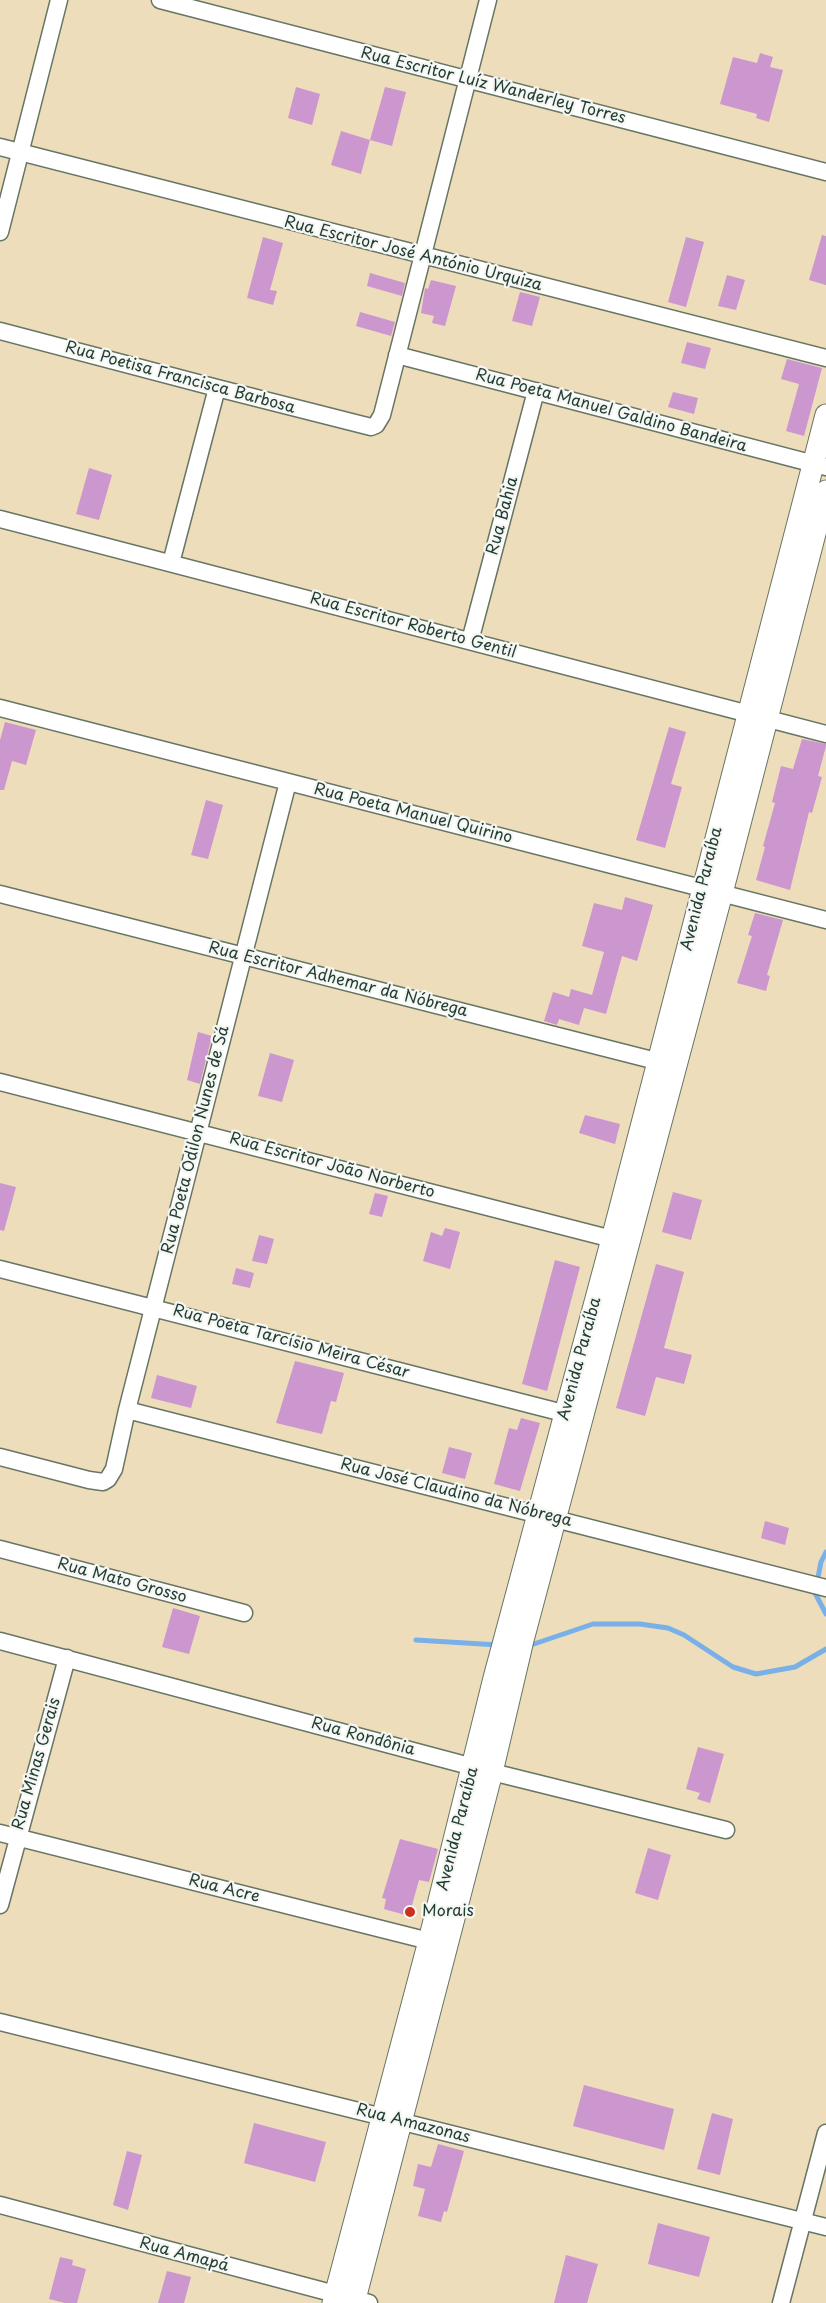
<!DOCTYPE html>
<html>
<head>
<meta charset="utf-8">
<style>
  body { margin:0 }
  canvas { display:block; background:#edddbb }
</style>
</head>
<body>
<canvas width="826" height="2303"></canvas>
<script>
const ctx = document.querySelector('canvas').getContext('2d');
ctx.lineJoin = 'round';
const toPath = rows => new Path2D(rows.map(r => 'M' + r).join(''));
function strokePath(path, color, width, dash) { ctx.strokeStyle = color; ctx.lineWidth = width; ctx.lineCap = dash ? 'butt' : 'round'; ctx.setLineDash(dash || []); ctx.stroke(path); }
function fill(path, color) { ctx.fillStyle = color; ctx.fill(path, 'evenodd'); }
function write(font, color, halo, rows, align = 'center') {
  ctx.font = font + ' "Playpen Sans",sans-serif'; ctx.lineWidth = 4.5; ctx.setLineDash([]); ctx.textBaseline = 'middle'; ctx.strokeStyle = halo; ctx.fillStyle = color; for (const [text, x, y, turn = 0] of rows) {
    ctx.save(); ctx.translate(x, y); ctx.rotate((+turn || 0) * Math.PI / 180); ctx.textAlign = isNaN(turn) ? turn : align; if (halo) ctx.strokeText(text, 0, 0); ctx.fillText(text, 0, 0); ctx.restore();
  }
}
const stream = toPath([
  [826,1552,821,1562,815,1593,826,1614],
  [416,1640,498,1645],
  [528,1646,593,1624,640,1624,668,1628,684,1635,733,1667,756,1674,795,1667,826,1649]
]);
const building = toPath([
  [760,53,773,57,770,67,783,70,769,122,756,118,757,114,720,104,733,57,757,63],
  [296,87,320,94,312,125,288,118],
  [385,87,406,92,392,146,370,140],
  [341,131,370,140,361,174,331,165],
  [822,235,826,236,826,285,809,280],
  [263,237,283,243,270,290,277,291,273,305,247,298],
  [686,237,704,242,686,307,668,302],
  [370,273,405,283,402,296,367,286],
  [727,275,745,280,736,310,718,306],
  [431,280,456,286,445,326,432,323,434,316,421,313,425,288,428,289],
  [520,292,540,297,532,326,512,321],
  [360,312,395,322,391,336,356,326],
  [687,342,711,348,705,369,681,363],
  [787,359,822,368,804,436,786,431,799,384,781,379],
  [673,392,698,398,694,414,668,407],
  [89,468,112,475,99,520,76,514],
  [5,722,36,730,26,765,12,761,4,790,0,790,0,740],
  [669,727,686,732,671,784,682,787,665,848,636,840],
  [802,739,826,744,826,746,818,776,822,777,812,813,809,812,790,890,756,880,765,847,763,846,775,803,772,802,781,766,793,769],
  [206,800,223,805,208,859,191,855],
  [625,897,653,905,637,961,622,956,606,1014,584,1008,579,1025,559,1019,557,1025,544,1021,553,992,569,997,571,989,592,995,604,952,582,946,594,903,622,910],
  [755,913,783,920,767,975,770,976,766,991,737,983,752,936,748,935],
  [198,1032,212,1036,200,1084,187,1080],
  [270,1053,294,1060,282,1102,258,1096],
  [585,1115,620,1124,615,1144,579,1133],
  [0,1183,16,1187,4,1231,0,1230],
  [673,1192,702,1200,691,1240,662,1232],
  [375,1193,388,1196,382,1217,369,1214],
  [445,1228,460,1232,450,1269,423,1261,431,1232,442,1236],
  [259,1235,274,1239,267,1264,252,1261],
  [555,1260,580,1267,547,1391,522,1384],
  [656,1264,684,1272,664,1348,692,1355,684,1384,656,1377,645,1416,616,1408],
  [236,1268,254,1273,250,1288,232,1284],
  [295,1361,344,1373,336,1402,331,1401,322,1434,276,1423],
  [157,1375,197,1386,191,1408,151,1398],
  [521,1418,540,1423,520,1491,494,1484,509,1428,517,1430],
  [449,1447,472,1453,465,1479,442,1473],
  [765,1521,789,1528,785,1545,761,1538],
  [173,1608,200,1616,189,1654,162,1647],
  [698,1747,724,1754,710,1803,697,1799,700,1793,686,1789],
  [400,1839,438,1849,429,1882,419,1880,409,1916,384,1909,386,1899,382,1898],
  [648,1848,671,1855,658,1900,635,1893],
  [584,2085,674,2109,664,2150,573,2126],
  [712,2113,733,2119,720,2175,697,2169],
  [254,2123,326,2142,315,2182,244,2163],
  [438,2144,464,2151,447,2212,444,2211,441,2222,418,2216,425,2189,413,2186,418,2164,431,2167],
  [127,2151,142,2155,128,2210,113,2205],
  [658,2223,710,2237,699,2277,648,2264],
  [566,2255,598,2264,587,2303,554,2303],
  [60,2257,73,2260,72,2265,86,2269,77,2303,65,2303,49,2299],
  [167,2271,191,2277,184,2303,158,2303]
]);
const minor = toPath([
  [160,0,826,172],
  [0,147,826,358],
  [0,232,59,0],
  [0,331,217,388,371,427,376,425,382,415,488,0],
  [397,355,826,467],
  [0,519,826,734],
  [171,563,217,388],
  [470,641,536,391],
  [0,708,826,920],
  [0,894,668,1064],
  [0,1082,624,1242],
  [0,1269,575,1416],
  [127,1410,826,1588],
  [0,1457,89,1480,103,1482,108,1479,114,1469,127,1410,288,782],
  [0,1549,244,1613],
  [0,1641,492,1772,726,1830],
  [0,1833,441,1944],
  [0,1905,67,1658],
  [0,2022,826,2227],
  [0,2205,369,2303],
  [781,2303,826,2133]
]);
const tertiary = toPath([
  [333,2303,429,1941,494,1678,612,1239,826,415],
  [354,2303,492,1772,523,1640,722,893,826,491]
]);
const markers = [
  [410,1912,6,"#c8321e"]
];
const streetNames = [
  ["Rua Escritor Luíz Wanderley Torres",493,86,14],
  ["Rua Escritor José António Urquiza",413,254,14],
  ["Rua Poetisa Francisca Barbosa",180,378,15],
  ["Rua Poeta Manuel Galdino Bandeira",611,411,15],
  ["Rua Bahia",503,516,-75],
  ["Rua Escritor Roberto Gentil",413,626,15],
  ["Rua Poeta Manuel Quirino",413,814,14],
  ["Avenida Paraíba",702,889,-76],
  ["Rua Escritor Adhemar da Nóbrega",338,980,14],
  ["Rua Poeta Odilon Nunes de Sá",196,1140,-76],
  ["Rua Escritor João Norberto",332,1166,15],
  ["Rua Poeta Tarcísio Meira César",291,1342,15],
  ["Avenida Paraíba",580,1359,-75],
  ["Rua José Claudino da Nóbrega",456,1493,14],
  ["Rua Mato Grosso",122,1581,15],
  ["Rua Rondônia",363,1737,15],
  ["Rua Minas Gerais",37,1764,-74],
  ["Avenida Paraíba",458,1829,-76],
  ["Rua Acre",224,1889,14],
  ["Rua Amazonas",413,2124,14],
  ["Rua Amapá",184,2255,15]
];
const poiNames = [
  ["Morais",422,1912]
];
strokePath(stream, '#79b0e8', 5);
fill(building, '#cc96cf');
strokePath(minor, '#677563', 19);
strokePath(tertiary, '#677563', 23);
strokePath(minor, '#fff', 16);
strokePath(tertiary, '#fff', 21);
for (const [x, y, r, color] of markers) { const dot = new Path2D(); dot.arc(x, y, r, 0, 2 * Math.PI); ctx.fillStyle = color; ctx.fill(dot); strokePath(dot, '#f6f6f2', 2); }
write('16px', '#1f3d34', '#f6f6f2', streetNames);
write('16px', '#1f3d34', '#f6f6f2', poiNames, 'left');
</script>
</body>
</html>
